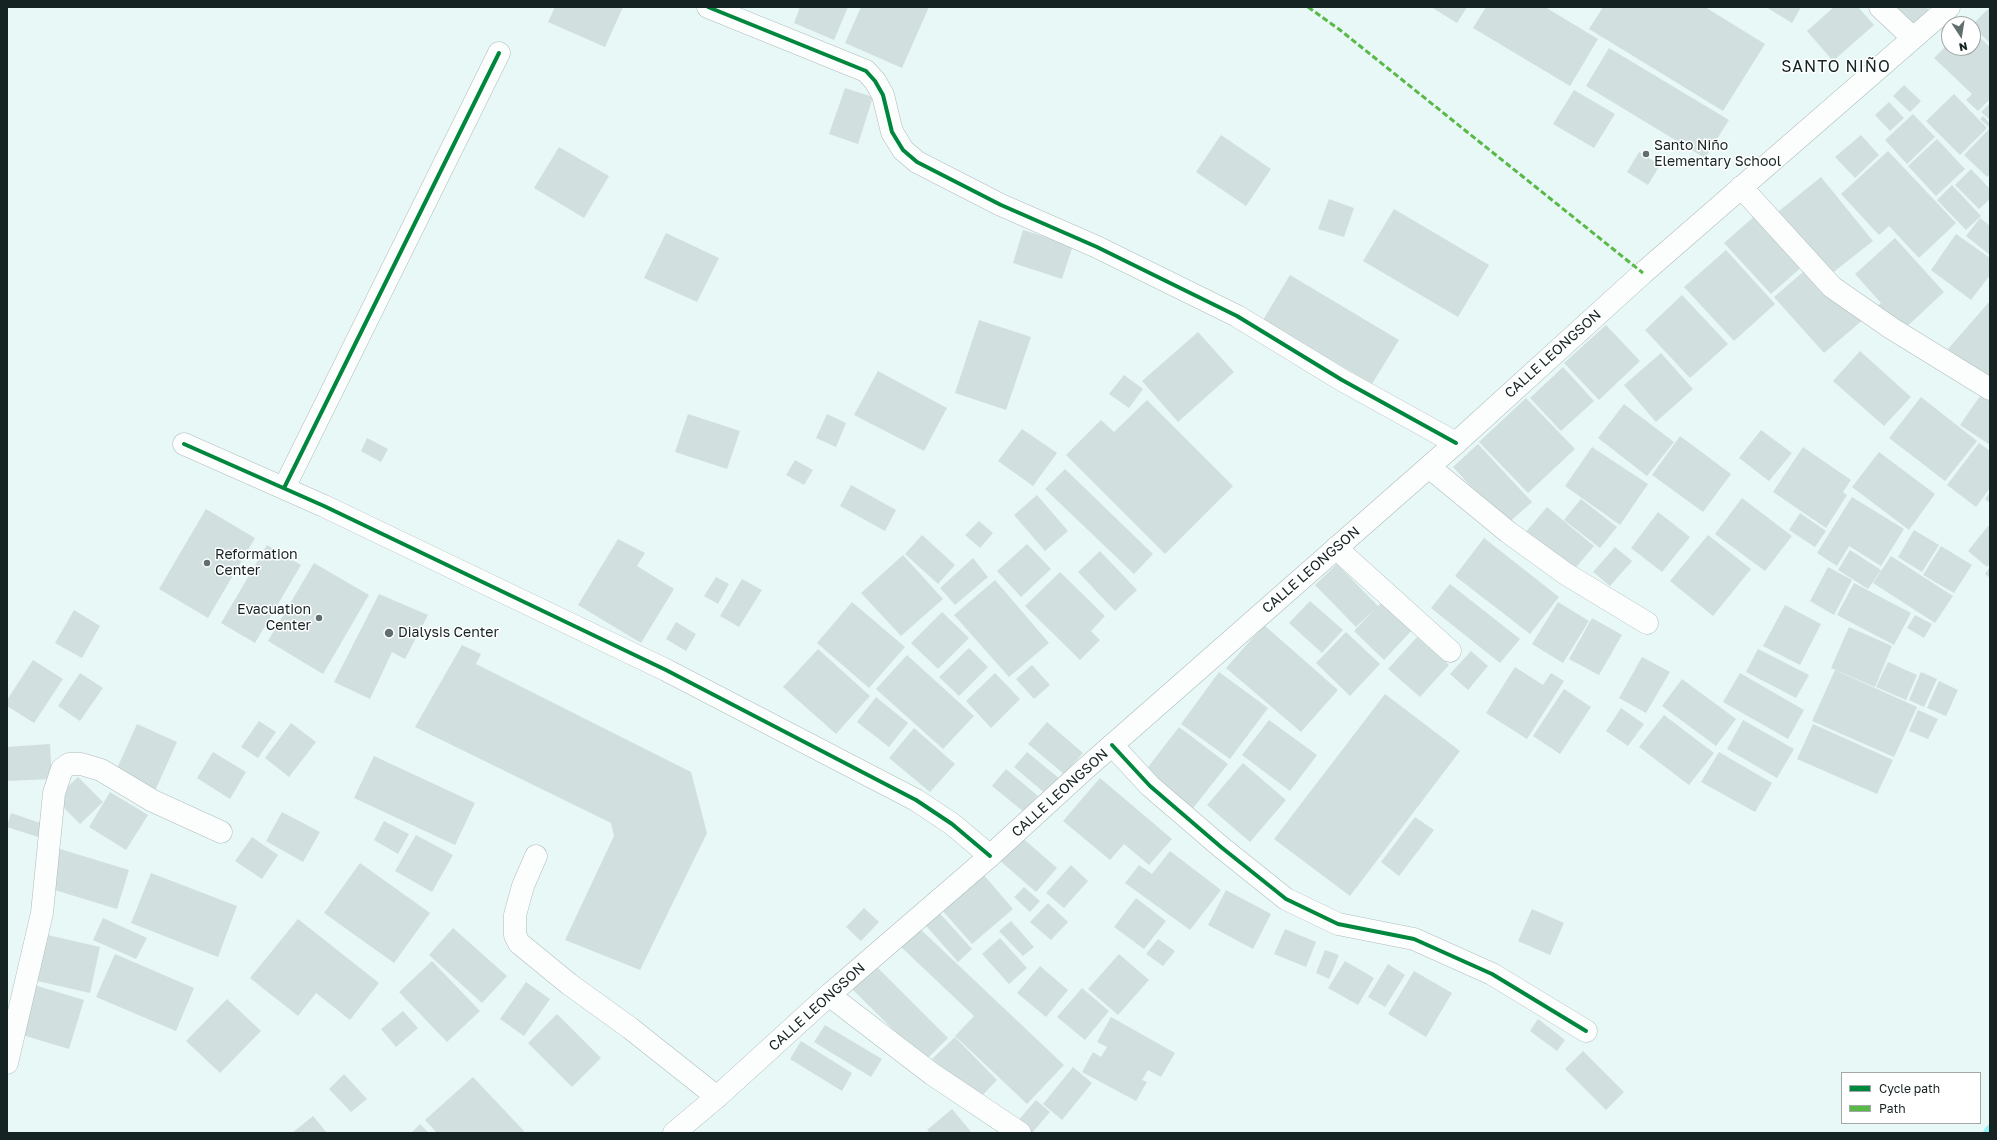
<!DOCTYPE html>
<html>
<head>
<meta charset="utf-8">
<style>
  body { margin:0 }
  #map { position:relative; width:1997px; height:1140px; overflow:hidden; background:#e8f8f7; font-family:"Golos Text",sans-serif }
  canvas { display:block }
  .frame { position:absolute; inset:0; border:8px solid #162323; pointer-events:none }
  .legend { position:absolute; left:1841px; top:1072px; width:140px; height:52px; box-sizing:border-box; background:#fff; border:1px solid #a2a7a7; margin:0; padding:5px 7px; list-style:none; font-size:12px; color:#162323 }
  .legend li { display:flex; align-items:center; gap:8px; height:20px }
  .legend b { width:20px; border:1px solid #a2a7a7 }
  .north { position:absolute; left:1941px; top:16px; width:40px; height:40px; box-sizing:border-box; background:#fff; border:1px solid #a2a7a7; border-radius:50%; rotate:168deg; font-size:11px; font-weight:700; line-height:16px; text-align:center; color:#162323 }
  .north::after { content:''; display:block; margin:auto; width:14px; height:18px; background:#606e6d; clip-path:polygon(50% 0,100% 100%,50% 72%,0 100%) }
</style>
</head>
<body>
<div id="map">
<canvas width="1997" height="1140"></canvas>
<div class="frame"></div>
<ul class="legend">
<li><b style="height:5px;background:#00873e"></b>Cycle path</li>
<li><b style="height:5px;background:#58b947"></b>Path</li>
</ul>
<div class="north">N</div>
</div>
<script>
const ctx = document.querySelector('canvas').getContext('2d');
ctx.lineJoin = 'round';
const toPath = rows => new Path2D(rows.map(r => 'M' + r).join(''));
function strokePath(path, color, width, dash) { ctx.strokeStyle = color; ctx.lineWidth = width; ctx.lineCap = dash ? 'butt' : 'round'; ctx.setLineDash(dash || []); ctx.stroke(path); }
function fill(path, color) { ctx.fillStyle = color; ctx.fill(path, 'evenodd'); }
function write(font, color, halo, rows, align = 'center') {
  ctx.font = font + ' "Golos Text",sans-serif'; ctx.lineWidth = 3; ctx.setLineDash([]); ctx.textBaseline = 'middle'; ctx.strokeStyle = halo; ctx.fillStyle = color; for (const [text, x, y, turn = 0] of rows) {
    ctx.save(); ctx.translate(x, y); ctx.rotate((+turn || 0) * Math.PI / 180); ctx.textAlign = isNaN(turn) ? turn : align; if (halo) ctx.strokeText(text, 0, 0); ctx.fillText(text, 0, 0); ctx.restore();
  }
}
const stream = toPath([
  [1988,1133,1990,1130]
]);
const building = toPath([
  [555,7,623,7,605,47,548,22],
  [800,7,848,7,834,40,794,23],
  [861,7,929,7,902,68,845,43],
  [1431,7,1467,7,1457,23],
  [1486,7,1545,7,1598,39,1570,86,1473,28],
  [1603,7,1705,7,1765,44,1723,111,1589,29],
  [1766,7,1801,7,1792,23],
  [1834,7,1858,7,1874,25,1833,61,1807,31],
  [1888,7,1926,7,1930,11,1909,30],
  [1990,7,1990,43,1973,27,1973,24],
  [1973,31,1990,47,1990,99,1978,111,1966,100,1972,94,1934,58,1949,43,1949,48,1973,48],
  [1609,48,1729,120,1705,158,1586,86],
  [1904,85,1921,101,1910,112,1893,96],
  [845,88,873,97,858,144,829,134],
  [1574,90,1615,114,1594,148,1553,124],
  [1954,94,1987,128,1960,155,1926,121],
  [1889,102,1904,118,1890,131,1875,115],
  [1990,103,1990,120,1981,112],
  [1913,114,1935,137,1907,164,1885,140],
  [1983,116,1990,123,1990,128,1980,119],
  [1990,128,1990,174,1987,177,1964,155],
  [1221,135,1271,169,1246,206,1196,172],
  [1861,135,1879,155,1855,178,1835,157],
  [1937,139,1965,169,1936,196,1908,166],
  [559,147,609,176,584,218,534,188],
  [1888,151,1956,223,1919,258,1889,226,1879,235,1841,194],
  [1639,152,1660,165,1648,185,1627,172],
  [1971,169,1990,189,1990,199,1979,209,1955,185],
  [1821,177,1873,241,1826,278,1774,215],
  [1952,185,1981,216,1966,230,1937,200],
  [1329,199,1354,208,1344,237,1318,229],
  [1394,209,1489,265,1458,317,1363,261],
  [1758,213,1804,265,1771,294,1724,243],
  [1980,218,1990,226,1990,255,1966,236],
  [1023,230,1073,245,1062,279,1013,263],
  [666,233,719,258,697,302,644,278],
  [1956,234,1990,258,1990,275,1971,300,1931,270],
  [1895,238,1944,292,1900,333,1876,307,1881,303,1855,274],
  [1726,250,1775,304,1734,341,1684,287],
  [1810,266,1864,319,1824,353,1774,297],
  [1290,275,1399,340,1372,384,1263,320],
  [1682,295,1728,344,1690,378,1645,330],
  [1990,301,1990,384,1948,349],
  [979,320,1031,337,1006,410,955,393],
  [1606,325,1640,361,1599,400,1564,363],
  [1198,332,1234,372,1178,422,1142,381],
  [1860,351,1911,397,1884,426,1833,381],
  [1661,353,1693,389,1656,422,1624,385],
  [1563,367,1594,401,1561,431,1530,398],
  [878,371,947,408,924,451,854,415],
  [1124,375,1143,389,1129,408,1109,394],
  [1985,389,1990,393,1990,445,1960,425],
  [1921,397,1977,441,1945,481,1889,438],
  [1526,398,1575,449,1528,493,1479,442],
  [1147,400,1233,486,1165,554,1066,455,1101,420,1114,432],
  [1624,404,1674,442,1647,476,1598,438],
  [688,414,740,431,727,469,675,452],
  [827,414,846,423,836,447,816,438],
  [1022,429,1057,453,1033,486,998,461],
  [1761,430,1792,453,1769,481,1739,458],
  [1680,436,1731,474,1703,512,1652,475],
  [367,438,388,449,381,462,361,451],
  [1979,443,1990,451,1990,488,1976,507,1947,485],
  [1478,444,1532,502,1506,525,1453,467],
  [1592,447,1648,484,1620,525,1565,486],
  [1803,447,1851,480,1843,492,1847,495,1826,528,1773,492],
  [1879,452,1935,494,1909,530,1852,487],
  [795,460,813,470,804,485,786,475],
  [1065,469,1153,554,1134,574,1045,489],
  [851,485,896,510,885,531,840,506],
  [1990,492,1990,503,1985,499],
  [1037,495,1068,531,1045,551,1014,515],
  [1852,497,1904,529,1881,566,1849,546,1837,566,1817,553],
  [1742,498,1792,536,1765,571,1715,534],
  [1581,499,1617,527,1600,548,1564,520],
  [1547,507,1594,546,1572,572,1525,533],
  [206,509,255,538,208,618,159,589],
  [1658,512,1690,537,1662,572,1631,548],
  [1800,513,1826,531,1815,547,1789,530],
  [979,521,993,533,980,548,965,535],
  [1988,526,1990,527,1990,563,1987,567,1968,551],
  [1914,530,1939,545,1922,572,1898,557],
  [922,535,955,565,938,584,905,554],
  [1708,535,1751,569,1713,616,1670,581],
  [1484,538,1559,597,1530,634,1455,576],
  [618,539,645,553,637,566,674,589,641,643,578,605],
  [1027,544,1051,569,1021,597,997,571],
  [267,545,301,565,255,643,221,623],
  [1941,546,1972,565,1954,593,1923,575],
  [1615,547,1632,561,1610,586,1593,572],
  [1850,550,1881,570,1868,589,1838,570],
  [1100,551,1137,590,1115,611,1078,572],
  [903,555,943,599,901,636,861,593],
  [1891,556,1953,596,1935,623,1873,583],
  [973,558,988,577,955,605,940,588],
  [314,563,369,595,323,674,268,641],
  [1337,564,1378,606,1383,601,1413,629,1384,660,1354,631,1375,609,1356,627,1315,585],
  [1828,567,1852,580,1834,615,1810,601],
  [1990,567,1990,578,1985,574],
  [1060,572,1105,616,1091,631,1100,640,1080,660,1025,606],
  [716,577,729,584,718,604,704,596],
  [742,579,762,590,739,627,720,616],
  [995,580,1049,643,1009,677,954,615],
  [1854,583,1911,613,1894,645,1837,615],
  [1450,584,1520,639,1500,663,1431,608],
  [379,594,428,615,405,659,392,652,370,699,334,682],
  [1310,601,1343,630,1322,653,1289,623],
  [852,602,905,647,869,688,817,643],
  [1558,602,1589,621,1563,663,1532,644],
  [1785,605,1821,624,1800,665,1763,646],
  [74,610,100,626,82,658,55,643],
  [942,612,969,638,938,669,911,643],
  [1915,615,1932,624,1924,638,1907,628],
  [1592,618,1622,635,1599,675,1569,659],
  [676,622,696,634,686,651,666,639],
  [1264,625,1338,690,1301,732,1226,668],
  [1849,627,1892,646,1875,687,1831,668],
  [1346,632,1380,664,1350,696,1316,663],
  [1417,637,1449,665,1420,697,1388,669],
  [462,645,481,654,476,664,691,772,707,833,640,970,565,940,614,836,611,823,415,727],
  [969,648,988,667,959,696,939,677],
  [818,649,870,696,836,734,783,687],
  [1758,649,1809,675,1796,698,1746,672],
  [1471,651,1488,666,1468,690,1450,674],
  [907,655,974,716,943,749,876,689],
  [1642,657,1670,672,1646,713,1619,698],
  [33,660,63,679,34,723,7,706,7,700],
  [1888,662,1917,675,1906,700,1876,687],
  [1032,665,1050,685,1034,699,1016,679],
  [1515,667,1543,685,1551,673,1564,681,1527,739,1486,713],
  [1835,670,1917,707,1894,757,1812,721],
  [1219,672,1268,708,1230,759,1181,724],
  [1921,672,1937,679,1924,707,1909,700],
  [80,673,103,688,80,721,58,706],
  [995,673,1020,699,991,728,966,701],
  [1740,673,1804,710,1788,739,1723,702],
  [1682,679,1736,719,1716,746,1662,706],
  [1939,681,1958,690,1946,716,1927,708],
  [1564,689,1591,707,1560,754,1533,736],
  [1385,694,1460,751,1350,896,1274,839],
  [876,697,908,723,889,747,857,722],
  [1621,708,1644,724,1628,746,1606,731],
  [1918,710,1938,719,1928,739,1909,731],
  [1664,715,1714,753,1689,785,1639,747],
  [1269,720,1317,755,1290,791,1242,755],
  [1743,720,1794,749,1777,778,1727,749],
  [259,721,276,732,258,758,241,747],
  [1047,722,1083,753,1064,774,1028,744],
  [291,723,316,742,289,777,265,758],
  [137,724,177,742,154,793,114,775],
  [1813,724,1893,760,1877,794,1797,759],
  [1179,727,1228,764,1190,812,1142,775],
  [914,728,955,764,930,792,889,758],
  [50,744,52,779,7,781,7,747],
  [213,752,246,772,230,799,197,778],
  [1027,752,1060,779,1047,795,1014,767],
  [1719,752,1772,783,1755,812,1701,782],
  [374,756,475,803,455,845,354,798],
  [1243,763,1286,800,1250,842,1207,805],
  [1006,769,1038,796,1024,812,992,786],
  [78,777,103,802,80,824,55,799],
  [1100,778,1172,839,1149,865,1124,844,1110,860,1063,821],
  [110,792,148,815,126,850,89,827],
  [282,812,320,832,303,862,266,841],
  [11,813,46,825,41,838,7,827],
  [1415,817,1434,830,1399,876,1381,862],
  [384,821,409,834,398,854,374,840],
  [416,835,453,855,432,892,395,871],
  [1019,835,1057,868,1036,892,998,859],
  [252,837,278,855,262,879,235,861],
  [60,849,129,870,117,909,48,888],
  [1170,851,1221,890,1190,930,1125,883,1139,865,1152,874],
  [360,863,430,913,394,963,324,913],
  [1071,865,1088,881,1064,908,1046,893],
  [151,873,237,906,218,957,131,923],
  [983,874,1013,909,972,944,941,909],
  [1024,887,1040,901,1030,912,1014,897],
  [1226,890,1271,914,1253,949,1208,925],
  [1136,898,1166,921,1144,949,1114,927],
  [1048,903,1068,922,1051,940,1030,922],
  [864,908,879,922,861,941,846,927],
  [935,908,972,949,958,962,921,920],
  [1532,909,1564,923,1550,955,1518,941],
  [103,918,147,938,136,959,93,940],
  [298,919,379,983,350,1020,316,993,298,1016,250,978],
  [1011,921,1034,947,1023,956,999,931],
  [918,927,1064,1065,1027,1104,955,1036,974,1016,900,946],
  [453,928,507,976,482,1003,429,955],
  [1285,929,1316,942,1306,967,1274,954],
  [43,934,100,947,90,993,33,980],
  [1000,938,1027,968,1009,984,982,954],
  [1158,939,1175,951,1163,966,1146,954],
  [1325,950,1339,955,1329,979,1316,973],
  [115,954,194,988,176,1031,96,997],
  [1119,954,1149,980,1118,1015,1088,989],
  [432,961,480,1011,447,1042,399,992],
  [1345,961,1374,978,1358,1005,1328,988],
  [872,962,948,1038,925,1061,848,985],
  [1388,964,1405,975,1385,1007,1368,997],
  [1040,966,1068,990,1046,1017,1017,993],
  [1414,971,1452,993,1426,1037,1388,1014],
  [526,982,550,999,524,1036,500,1019],
  [34,985,84,1000,69,1049,19,1034],
  [1082,988,1109,1011,1085,1040,1057,1017],
  [227,999,261,1031,220,1073,186,1041],
  [403,1011,418,1028,396,1047,381,1029],
  [557,1014,601,1058,572,1087,528,1043],
  [1111,1017,1175,1053,1161,1077,1148,1070,1142,1080,1147,1082,1136,1101,1082,1072,1093,1052,1101,1057,1107,1047,1097,1042],
  [1538,1019,1565,1040,1557,1051,1530,1031],
  [825,1025,882,1059,871,1077,814,1042],
  [955,1037,997,1080,976,1102,932,1059],
  [801,1041,852,1073,842,1091,790,1059],
  [1583,1051,1624,1092,1606,1110,1565,1069],
  [1073,1067,1092,1083,1062,1120,1043,1104],
  [344,1074,367,1099,351,1112,329,1089],
  [473,1077,524,1131,522,1133,437,1133,425,1120],
  [1036,1100,1050,1112,1032,1133,1026,1133,1015,1124],
  [952,1109,972,1133,930,1133,927,1130],
  [313,1116,327,1133,292,1133],
  [420,1124,429,1133,411,1133]
]);
const minor = toPath([
  [708,7,866,71,875,81,883,95,892,132,903,150,917,162,1001,205,1097,247,1237,316,1342,380,1456,443],
  [1880,7,1913,38],
  [1741,187,1832,287,1891,328,1990,389],
  [184,444,324,506,666,670,916,800,952,824,990,856],
  [1429,467,1508,532,1566,574,1647,623],
  [284,488,499,53],
  [1336,548,1450,651],
  [1112,745,1150,786,1221,847,1286,899,1338,924,1414,939,1492,974,1586,1031],
  [536,856,523,886,515,915,515,935,519,943,569,984,630,1028,717,1097],
  [829,995,932,1074,1020,1133],
  [7,1063,42,913,54,793,62,769,69,764,81,764,101,770,153,801,221,832]
]);
const secondary = toPath([
  [674,1133,717,1097,829,995,990,856,1085,769,1456,443,1643,273,1949,7]
]);
const quiet = toPath([
  [1308,7,1340,30,1643,273]
]);
const cycleway = toPath([
  [708,7,866,71,875,81,883,95,892,132,903,150,917,162,1001,205,1097,247,1237,316,1342,380,1456,443],
  [184,444,324,506,666,670,916,800,952,824,990,856],
  [284,488,499,53],
  [1112,745,1150,786,1221,847,1286,899,1338,924,1414,939,1492,974,1586,1031]
]);
const markers = [
  [1646,154,4,"#606e6d"],
  [207,563,4,"#606e6d"],
  [319,618,4,"#606e6d"],
  [389,633,5,"#606e6d"]
];
const poiNames = [
  ["Santo Niño",1654,146],
  ["Elementary School",1654,162],
  ["Reformation",215,555],
  ["Center",215,571],
  ["Evacuation",311,610,"right"],
  ["Center",311,626,"right"],
  ["Dialysis Center",398,633]
];
const streetNames = [
  ["CALLE LEONGSON",1553,354,-42],
  ["CALLE LEONGSON",1311,570,-41],
  ["CALLE LEONGSON",1060,793,-42],
  ["CALLE LEONGSON",817,1007,-42]
];
const quarterNames = [
  ["SANTO NIÑO",1836,67]
];
strokePath(stream, '#90f5f3', 10);
fill(building, '#d1dfdf');
strokePath(minor, '#aebcbb', 23);
strokePath(secondary, '#aebcbb', 23);
strokePath(minor, '#fcfefe', 22);
strokePath(secondary, '#fcfefe', 22);
strokePath(quiet, '#58b947', 3, [6, 3]);
strokePath(cycleway, '#00873e', 4);
for (const [x, y, r, color] of markers) { const dot = new Path2D(); dot.arc(x, y, r, 0, 2 * Math.PI); ctx.fillStyle = color; ctx.fill(dot); strokePath(dot, '#fff', 1.5); }
write('14px', '#162323', '#fff', poiNames, 'left');
write('14px', '#162323', '#fff', streetNames);
ctx.letterSpacing = '1px';
write('16px', '#162323', '#fff', quarterNames);
ctx.letterSpacing = '0px';
</script>
</body>
</html>
